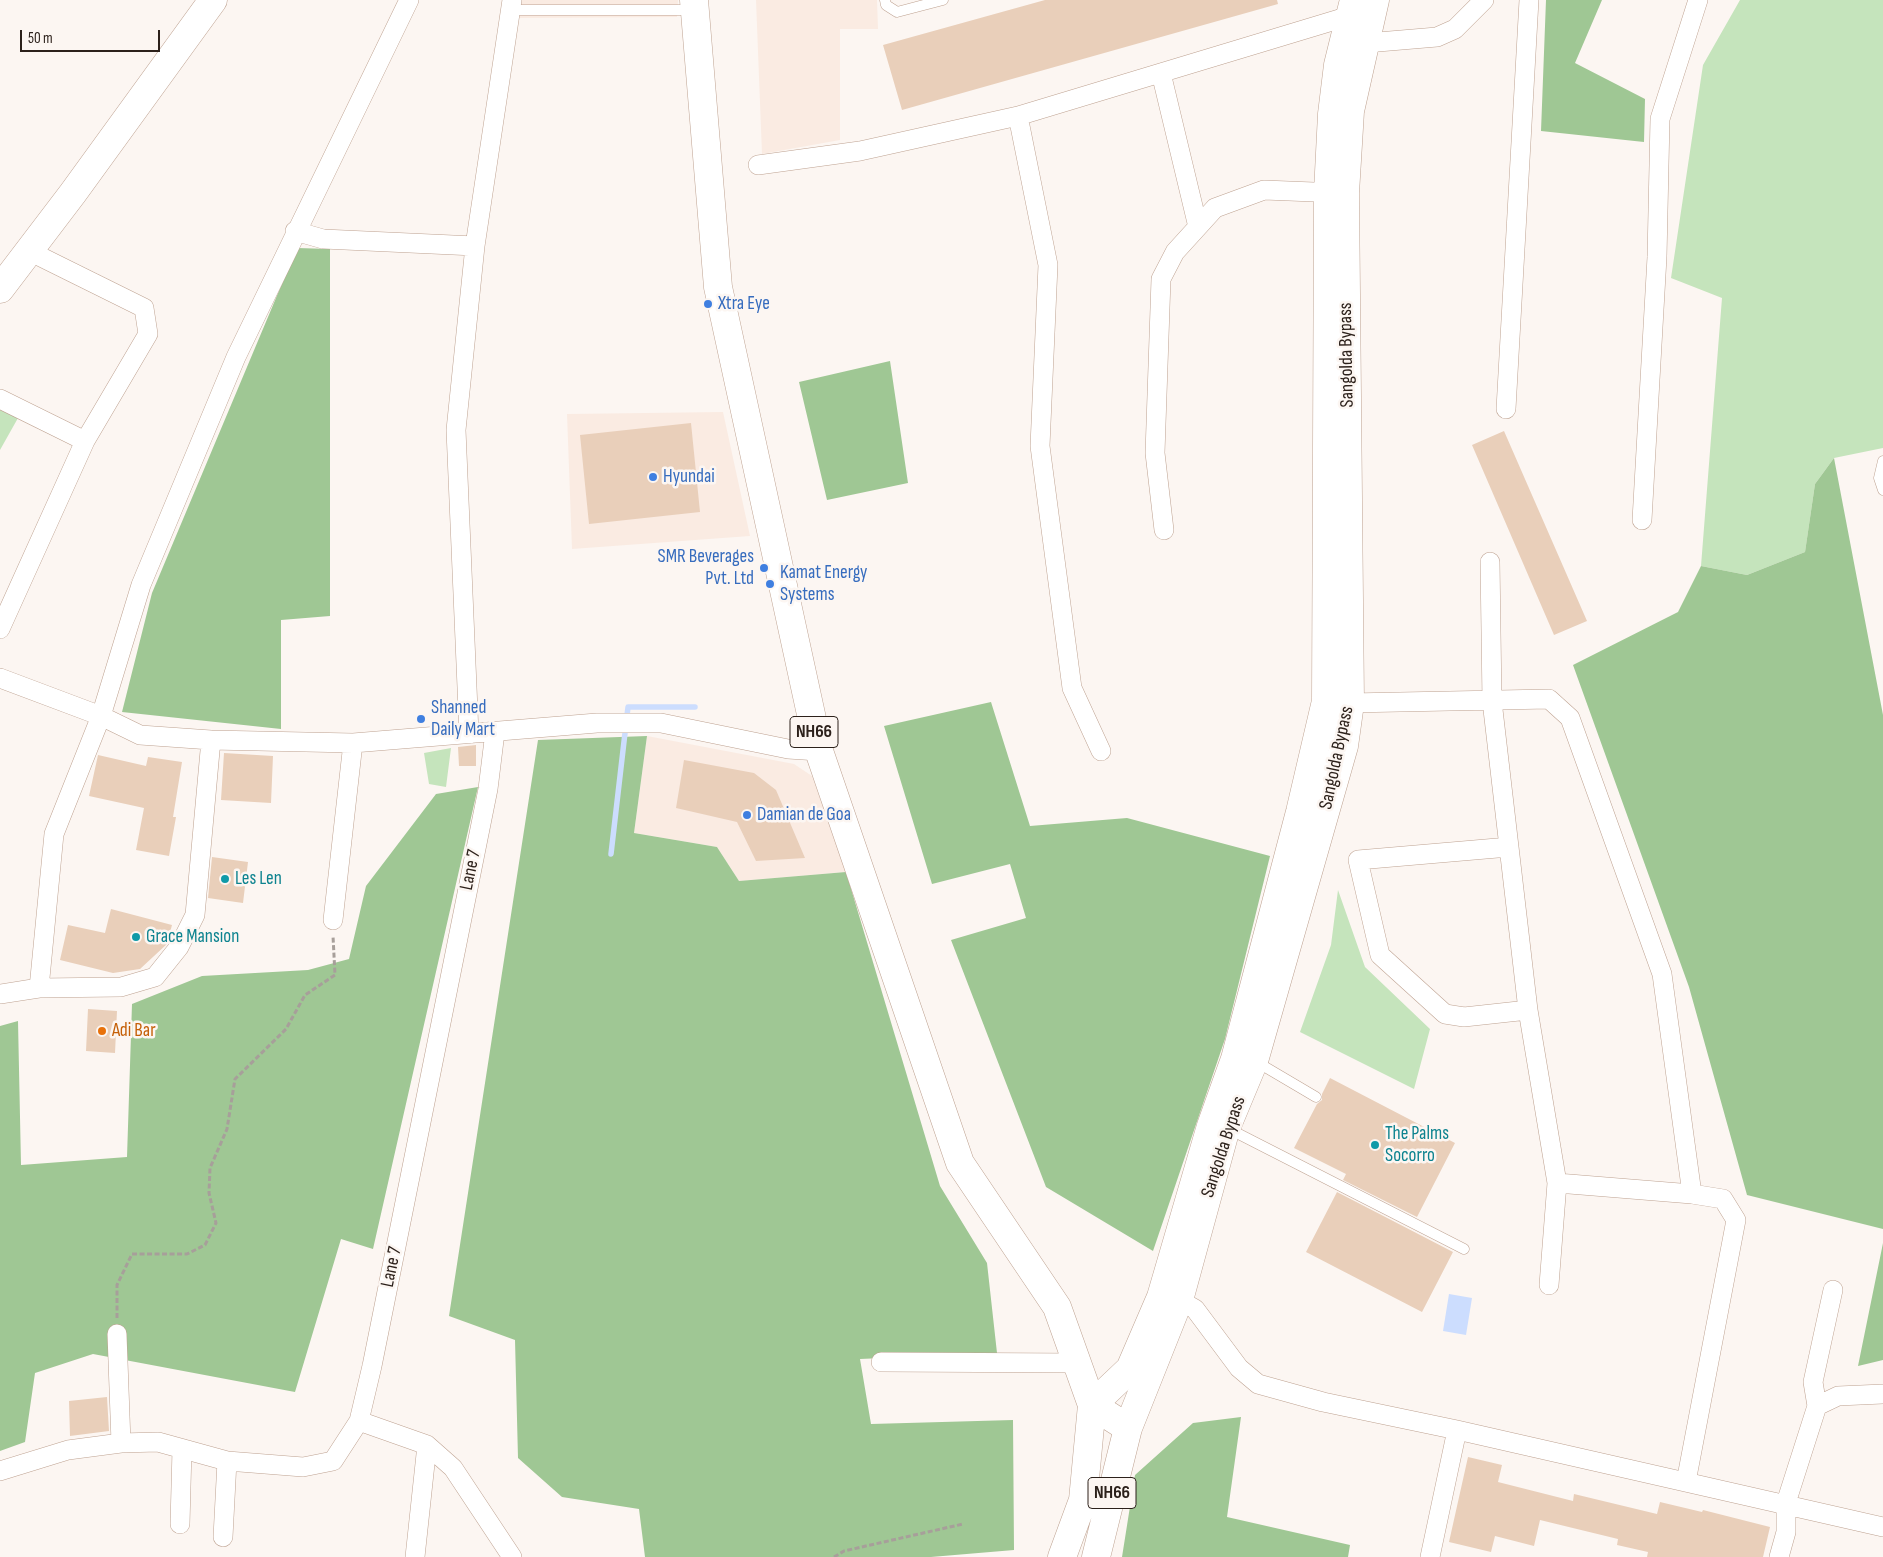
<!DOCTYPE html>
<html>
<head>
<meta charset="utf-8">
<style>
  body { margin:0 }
  #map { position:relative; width:1883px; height:1557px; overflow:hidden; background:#fcf6f2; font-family:"Sofia Sans Condensed",sans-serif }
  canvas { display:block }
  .scale { position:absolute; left:20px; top:30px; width:140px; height:22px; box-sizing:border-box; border:2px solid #2c211b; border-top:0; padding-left:6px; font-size:15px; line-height:18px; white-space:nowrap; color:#2c211b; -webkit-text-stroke:4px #fcf6f2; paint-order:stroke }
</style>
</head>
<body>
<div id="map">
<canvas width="1883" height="1557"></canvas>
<div class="scale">50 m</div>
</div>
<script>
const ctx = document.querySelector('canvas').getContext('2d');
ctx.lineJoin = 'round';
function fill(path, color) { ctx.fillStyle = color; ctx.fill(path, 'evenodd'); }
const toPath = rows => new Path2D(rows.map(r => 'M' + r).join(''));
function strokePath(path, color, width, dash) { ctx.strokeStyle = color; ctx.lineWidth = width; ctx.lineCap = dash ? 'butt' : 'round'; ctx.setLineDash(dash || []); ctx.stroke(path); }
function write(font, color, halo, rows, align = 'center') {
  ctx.font = font + ' "Sofia Sans Condensed",sans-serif'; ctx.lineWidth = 5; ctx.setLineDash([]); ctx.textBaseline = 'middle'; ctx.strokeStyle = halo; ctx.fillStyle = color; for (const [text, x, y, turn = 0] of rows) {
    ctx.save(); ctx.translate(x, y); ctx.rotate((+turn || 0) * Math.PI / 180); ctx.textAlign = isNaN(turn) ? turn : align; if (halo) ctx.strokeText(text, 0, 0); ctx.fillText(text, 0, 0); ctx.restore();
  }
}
const built = toPath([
  [521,0,678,0,677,17,518,18],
  [756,0,877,0,878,29,840,29,840,140,762,154],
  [723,412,750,536,572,549,567,414],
  [647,736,794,764,812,776,846,872,739,881,717,847,634,833]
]);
const green = toPath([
  [1740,0,1883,0,1883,448,1834,458,1815,484,1805,552,1747,575,1701,566,1722,298,1671,278,1703,65],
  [0,408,18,418,0,450],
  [451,748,446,787,429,784,424,753],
  [1338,890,1365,967,1430,1029,1414,1089,1300,1032,1331,945]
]);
const forest = toPath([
  [1546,0,1602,0,1575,63,1645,99,1644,142,1541,131],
  [297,248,330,249,330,616,281,620,281,729,122,712,152,593],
  [890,361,908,483,827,500,799,382],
  [1834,458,1883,715,1883,1229,1747,1195,1689,987,1573,665,1678,612,1701,566,1747,575,1805,552,1815,484],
  [991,702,1030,826,1127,818,1270,856,1225,1039,1153,1251,1046,1187,951,940,1026,918,1010,864,932,884,884,726],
  [647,736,634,833,717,847,739,881,846,872,940,1186,987,1263,997,1353,860,1359,871,1424,1013,1420,1014,1550,931,1557,645,1557,639,1509,562,1497,518,1458,515,1340,449,1316,538,740],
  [478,787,373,1249,341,1239,295,1392,93,1354,35,1373,25,1442,0,1451,0,1026,18,1021,21,1165,127,1157,132,1004,202,976,308,970,349,959,366,886,436,794],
  [1883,1243,1883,1360,1858,1366],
  [1241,1417,1227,1517,1350,1545,1348,1557,1122,1557,1135,1475,1193,1423]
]);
const water = toPath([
  [1449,1294,1472,1298,1466,1335,1443,1331]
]);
const stream = toPath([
  [611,854,628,707,695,707]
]);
const building = toPath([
  [1045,0,1277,0,1278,4,902,110,883,45],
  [691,423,700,512,589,524,580,435],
  [1504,431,1587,621,1554,635,1472,445],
  [476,745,476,766,459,766,458,747],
  [224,753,273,756,271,803,221,800],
  [98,755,146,766,148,757,182,762,173,817,176,817,169,856,136,850,144,808,89,796],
  [684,760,754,773,776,790,805,858,756,861,737,822,676,808],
  [212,857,248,862,243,903,208,898],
  [111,909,172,925,167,944,140,969,113,973,60,960,68,925,105,933],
  [88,1009,117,1011,115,1053,86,1051],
  [1330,1078,1455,1143,1417,1217,1343,1180,1346,1174,1294,1148,1317,1104,1322,1100,1322,1094],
  [1337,1192,1453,1252,1422,1312,1306,1252],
  [107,1397,109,1431,70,1436,69,1401],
  [1468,1457,1502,1465,1498,1482,1573,1501,1574,1494,1657,1514,1660,1502,1702,1512,1703,1510,1770,1527,1763,1557,1647,1557,1648,1552,1617,1545,1618,1539,1540,1520,1534,1546,1495,1536,1491,1552,1449,1542]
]);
const path = toPath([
  [117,1318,117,1285,132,1254,187,1254,205,1245,216,1223,209,1193,210,1168,227,1129,235,1079,286,1029,305,995,335,975,333,936],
  [834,1557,844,1551,963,1524]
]);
const lane = toPath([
  [885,0,886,5,897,12,943,0],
  [510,10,693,10],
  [1883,461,1879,478,1883,490],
  [1255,1061,1316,1097],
  [1227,1128,1464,1249]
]);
const street = toPath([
  [1366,43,1437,37,1455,29,1484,0],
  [1161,73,1198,227],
  [1018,116,1048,265,1040,446,1072,688,1101,751],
  [758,165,860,151,1018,116,1359,13],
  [295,231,323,239,475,246],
  [0,399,85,441],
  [1506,409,1529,0],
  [1642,520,1657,257,1660,119,1698,0],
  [1164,530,1155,453,1161,279,1175,252,1215,208,1264,190,1339,193],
  [1490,562,1492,701,1528,1010,1557,1183,1549,1285],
  [0,629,85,441,148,334,144,308,29,251],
  [0,678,101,716,140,735,211,740,353,743,597,723,661,723,788,749,819,751],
  [1350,703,1549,699,1570,718,1662,974,1692,1194],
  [469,734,456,430,475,246,512,0],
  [1509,847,1358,860,1380,955,1445,1014,1464,1017,1528,1010],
  [333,920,353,743],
  [39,988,54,834,101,716,141,585,236,357,409,0],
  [0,994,39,988,121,987,155,977,179,947,195,915,211,740],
  [1557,1183,1692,1194,1723,1199,1736,1220,1686,1482],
  [1179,1300,1195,1309,1239,1368,1258,1384,1323,1402,1457,1430,1883,1527],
  [117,1334,121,1443],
  [881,1362,1077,1363],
  [1817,1406,1813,1382,1833,1290],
  [359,1421,427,1445,453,1468,512,1557],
  [0,1471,68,1450,121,1443,158,1442,227,1461,303,1467,333,1461,359,1421,372,1366,488,789,495,732],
  [180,1524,182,1449],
  [223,1537,227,1461],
  [415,1557,427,1445],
  [1430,1557,1457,1430],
  [1779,1557,1786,1532,1786,1503,1817,1406,1838,1396,1883,1394]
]);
const secondary = toPath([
  [0,289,73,193,213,0]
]);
const primary = toPath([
  [1092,1405,1130,1369,1161,1297,1211,1126,1235,1059,1300,812,1326,701,1328,192,1332,114,1338,65,1354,0]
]);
const highway = toPath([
  [694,0,718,287,819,751,960,1163,1057,1307,1092,1405,1128,1428],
  [1062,1557,1083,1500,1092,1405],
  [1096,1557,1128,1428,1179,1300,1226,1128,1254,1061,1344,746,1350,703,1345,193,1350,111,1375,0]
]);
const markers = [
  [708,304,5,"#3f7fe0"],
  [653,477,5,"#3f7fe0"],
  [764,568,5,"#3f7fe0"],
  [770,584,5,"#3f7fe0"],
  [421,719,5,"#3f7fe0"],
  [747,815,5,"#3f7fe0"],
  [225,879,5,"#0f9aa8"],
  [136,937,5,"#0f9aa8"],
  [102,1031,5,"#e8710a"],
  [1375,1145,5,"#0f9aa8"]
];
const shields = [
  [814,732,48],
  [1112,1493,48]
];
const shieldNames = [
  ["NH66",814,732],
  ["NH66",1112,1493]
];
const shopNames = [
  ["Xtra Eye",718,304],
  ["Hyundai",663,477],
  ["SMR Beverages",754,557,"right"],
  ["Pvt. Ltd",754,579,"right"],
  ["Kamat Energy",780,573],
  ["Systems",780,595],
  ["Shanned",431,708],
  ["Daily Mart",431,730],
  ["Damian de Goa",757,815]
];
const streetNames = [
  ["Sangolda Bypass",1347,355,-91],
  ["Sangolda Bypass",1337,758,-78],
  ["Lane 7",471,870,-78],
  ["Sangolda Bypass",1224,1147,-72],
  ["Lane 7",392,1267,-78]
];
const cultureNames = [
  ["Les Len",235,879],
  ["Grace Mansion",146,937],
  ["The Palms",1385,1134],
  ["Socorro",1385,1156]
];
const foodNames = [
  ["Adi Bar",112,1031]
];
fill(built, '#faebe2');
fill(green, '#c5e4bc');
fill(forest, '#9fc794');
fill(water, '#ccddfe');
strokePath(stream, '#ccddfe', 5.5);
fill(building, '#e9cfba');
strokePath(lane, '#bea291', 11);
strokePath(street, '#bea291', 20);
strokePath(secondary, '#bea291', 29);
strokePath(primary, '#bea291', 29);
strokePath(highway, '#bea291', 29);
strokePath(path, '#a79f9a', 3, [5, 2.5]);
strokePath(lane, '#fff', 10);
strokePath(street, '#fff', 19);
strokePath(secondary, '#fff', 28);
strokePath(primary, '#fff', 28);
strokePath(highway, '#fff', 28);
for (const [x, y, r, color] of markers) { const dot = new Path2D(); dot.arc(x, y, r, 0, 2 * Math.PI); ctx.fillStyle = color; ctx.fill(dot); strokePath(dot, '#fcf6f2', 2); }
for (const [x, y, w] of shields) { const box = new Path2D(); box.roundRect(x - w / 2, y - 15.5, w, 31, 4); ctx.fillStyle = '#fcf6f2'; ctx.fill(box); strokePath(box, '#2c211b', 1); }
write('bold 18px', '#2c211b', null, shieldNames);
write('19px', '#366cbe', '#fcf6f2', shopNames, 'left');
write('19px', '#2c211b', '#fcf6f2', streetNames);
write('19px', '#0d838f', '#fcf6f2', cultureNames, 'left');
write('19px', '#c56008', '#fcf6f2', foodNames, 'left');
</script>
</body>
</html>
